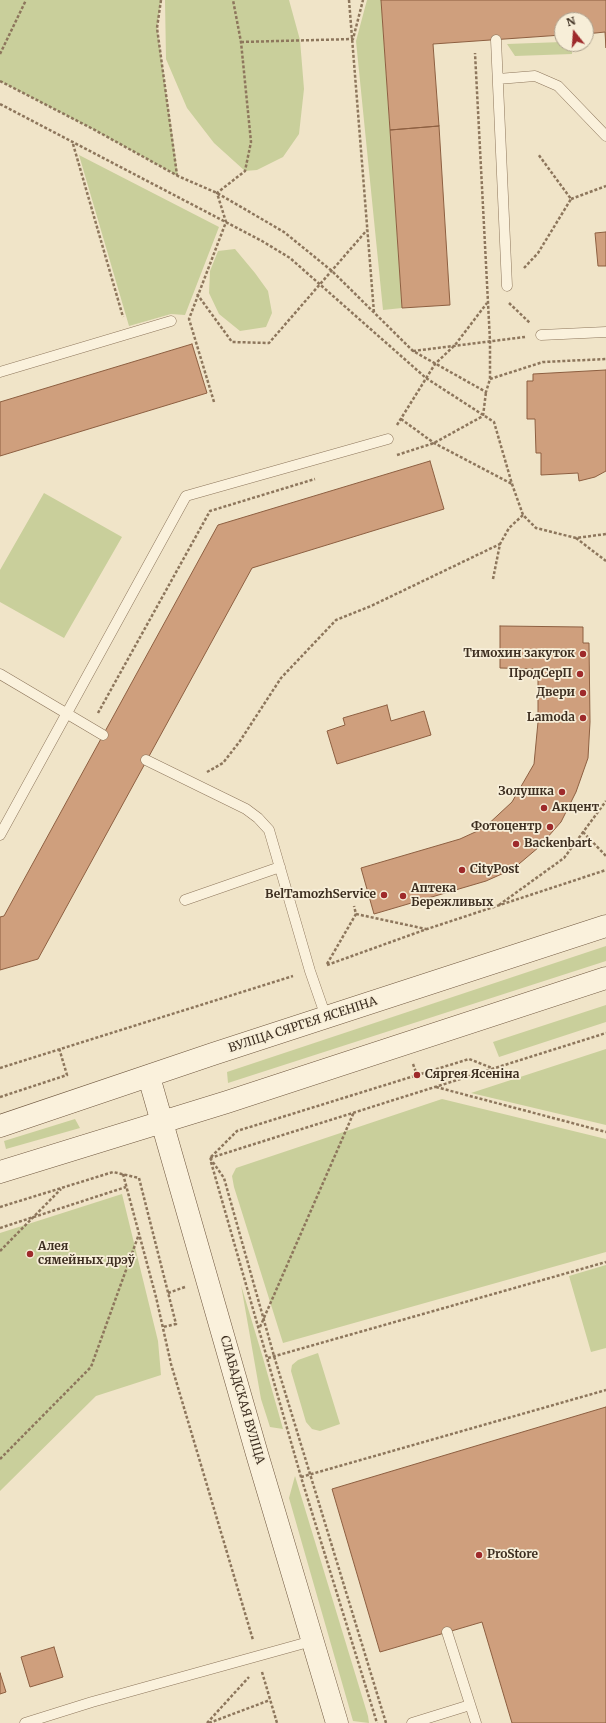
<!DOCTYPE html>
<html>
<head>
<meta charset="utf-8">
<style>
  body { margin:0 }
  #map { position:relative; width:606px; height:1723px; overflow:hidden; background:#f0e4c8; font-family:Merriweather,serif }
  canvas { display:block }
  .north { position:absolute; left:554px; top:12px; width:40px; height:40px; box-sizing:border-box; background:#f7eed8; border:1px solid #ada18e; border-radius:50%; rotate:343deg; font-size:11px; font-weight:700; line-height:16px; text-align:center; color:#3d2e20 }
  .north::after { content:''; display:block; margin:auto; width:14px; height:18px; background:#9e2a2b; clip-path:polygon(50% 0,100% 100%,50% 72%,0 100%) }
</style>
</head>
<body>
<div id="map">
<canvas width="606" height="1723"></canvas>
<div class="north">N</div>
</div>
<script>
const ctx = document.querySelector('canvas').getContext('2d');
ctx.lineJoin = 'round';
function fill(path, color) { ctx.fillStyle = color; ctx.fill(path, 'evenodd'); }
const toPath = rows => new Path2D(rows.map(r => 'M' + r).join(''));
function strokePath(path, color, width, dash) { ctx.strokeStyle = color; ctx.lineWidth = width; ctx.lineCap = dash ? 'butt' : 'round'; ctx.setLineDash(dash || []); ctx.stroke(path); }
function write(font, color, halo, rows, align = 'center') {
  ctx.font = font + ' Merriweather,serif'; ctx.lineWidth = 3.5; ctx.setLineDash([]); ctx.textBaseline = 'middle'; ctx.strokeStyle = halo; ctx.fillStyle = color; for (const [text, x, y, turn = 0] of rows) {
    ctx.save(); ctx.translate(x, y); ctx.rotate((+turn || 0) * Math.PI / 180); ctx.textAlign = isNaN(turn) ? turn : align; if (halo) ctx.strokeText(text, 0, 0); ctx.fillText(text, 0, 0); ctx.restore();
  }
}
const green = toPath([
  [0,0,161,0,157,28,178,176,93,129,0,81],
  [165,0,289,0,300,40,304,89,299,134,283,157,257,170,245,171,214,143,187,108,166,59],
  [367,0,381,0,402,308,383,310,356,41],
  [562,42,562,44,572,44,572,54,515,56,507,44],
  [79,155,219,227,185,315,171,314,129,326],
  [235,249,255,273,268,291,272,313,266,327,240,331,219,314,209,293,210,271,218,251],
  [44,493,122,537,64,638,0,602,0,570],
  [606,946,606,961,228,1083,227,1072],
  [606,1005,606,1022,499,1057,493,1042],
  [606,1049,606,1125,471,1093],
  [442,1099,606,1139,606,1252,283,1343,234,1187,232,1176,236,1168],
  [75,1119,80,1128,6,1149,4,1141],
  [122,1194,158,1341,161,1375,96,1396,0,1491,0,1233],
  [606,1265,606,1348,591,1352,569,1276],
  [241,1285,263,1358,283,1429,270,1427,261,1399],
  [318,1353,340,1424,320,1431,312,1429,306,1422,291,1371,292,1365,298,1360],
  [295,1476,368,1716,369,1723,353,1721,289,1498]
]);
const building = toPath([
  [381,0,606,0,606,48,605,32,586,34,586,20,562,20,562,35,433,44,439,126,390,130,381,0],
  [439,126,450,305,402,308,390,130,439,126],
  [606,232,606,266,598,266,595,233,606,232],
  [192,344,207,393,0,456,0,402,192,344],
  [606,370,606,471,595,477,579,481,578,473,541,475,541,453,536,453,535,419,527,419,527,381,533,381,533,374,606,370],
  [430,461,444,509,252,568,38,959,0,970,0,917,4,916,218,525,430,461],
  [500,626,583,627,583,643,589,643,590,722,588,758,576,792,561,822,539,847,513,869,486,881,374,914,361,868,460,839,484,828,512,802,534,764,538,722,538,669,500,668,500,626],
  [387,705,391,721,424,711,431,735,337,764,327,731,345,725,343,718,387,705],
  [606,1407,606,1723,512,1723,482,1622,380,1652,332,1489,606,1407],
  [54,1647,63,1677,30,1687,21,1657,54,1647],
  [0,1673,6,1692,0,1694,0,1673]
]);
const path = toPath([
  [161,0,157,28,177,175],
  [349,0,374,313],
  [241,42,353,39,363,0],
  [0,54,26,0],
  [0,81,93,129,178,176,217,193,284,232,332,271,413,351,486,392,490,379,490,341,475,53],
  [0,104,262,241,290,258,426,378,494,422,512,484,523,515,536,528,576,538,606,534],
  [73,144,123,317],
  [571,199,606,186],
  [524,268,538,253,571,199,538,154],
  [197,294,232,342,269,343,367,230],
  [509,303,530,323],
  [413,351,525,337],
  [490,379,543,362,606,359],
  [214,402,189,319,226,222,217,193,245,171,251,142,241,42,233,0],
  [401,419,434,443,512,484],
  [397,425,435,364,455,345,487,303],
  [397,455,434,443,483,416,486,392],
  [576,538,606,561],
  [493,579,500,544,509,528,523,515],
  [98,713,210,511,315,479],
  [207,772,223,763,240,741,281,678,336,620,371,606,500,544],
  [583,832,606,856],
  [499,905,564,858,606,801],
  [356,914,426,929],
  [327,964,356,914,354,906],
  [327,965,427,929,606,870],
  [413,1064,417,1075],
  [0,1068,293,976],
  [436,1087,606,1132],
  [0,1097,67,1075,59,1048],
  [211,1157,237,1131,469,1059,492,1068],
  [210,1158,224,1178,274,1356,386,1723],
  [210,1158,606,1033],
  [211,1162,301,1477,377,1723],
  [123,1174,156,1297,171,1364,253,1640],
  [0,1207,113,1172,139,1178,176,1324,163,1327],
  [0,1228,126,1187],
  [0,1251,61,1189],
  [168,1293,185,1287],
  [260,1327,354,1112],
  [268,1358,606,1262],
  [0,1459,91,1367,139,1234],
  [301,1477,606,1390],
  [262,1672,277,1723],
  [207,1723,249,1677],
  [209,1723,270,1700]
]);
const lane = toPath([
  [496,40,507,286],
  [498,79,535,76,558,86,606,136],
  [541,335,606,332],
  [0,372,171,321],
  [0,674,103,735],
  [146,760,246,809,258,818,269,830,310,971,326,1017],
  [0,835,186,496,388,439],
  [185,900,280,867],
  [447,1632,476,1723],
  [25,1723,92,1702,312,1641],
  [412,1723,470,1705]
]);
const secondary = toPath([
  [149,1077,257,1454,337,1723],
  [0,1126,213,1054,606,926],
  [0,1172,227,1102,606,978]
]);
const markers = [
  [583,654,4,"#9e2a2b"],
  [580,674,4,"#9e2a2b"],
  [583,693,4,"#9e2a2b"],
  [583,718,4,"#9e2a2b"],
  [562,792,4,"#9e2a2b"],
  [544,808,4,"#9e2a2b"],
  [550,827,4,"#9e2a2b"],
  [516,844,4,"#9e2a2b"],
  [462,870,4,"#9e2a2b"],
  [384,895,4,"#9e2a2b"],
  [403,896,4,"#9e2a2b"],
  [417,1075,4,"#9e2a2b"],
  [30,1254,4,"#9e2a2b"],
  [479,1555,4,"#9e2a2b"]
];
const poiNames = [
  ["Тимохин закуток",575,654],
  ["ПродСерП",572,674],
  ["Двери",575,693],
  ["Lamoda",575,718],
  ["Золушка",554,792],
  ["Акцент",552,808,"left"],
  ["Фотоцентр",542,827],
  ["Backenbart",524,844,"left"],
  ["CityPost",470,870,"left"],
  ["Аптека",411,889,"left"],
  ["Бережливых",411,903,"left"],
  ["BelTamozhService",376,895],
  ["Сяргея Ясеніна",425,1075,"left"],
  ["Алея",38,1247,"left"],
  ["сямейных дрэў",38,1261,"left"],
  ["ProStore",487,1555,"left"]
];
const streetNames = [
  ["ВУЛІЦА СЯРГЕЯ ЯСЕНІНА",303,1025,-18],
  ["СЛАБАДСКАЯ ВУЛІЦА",242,1400,74]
];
fill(green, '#c9cf9b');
fill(building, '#cf9f7d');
strokePath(building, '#8d5f41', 1);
strokePath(lane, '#8d765c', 11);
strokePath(secondary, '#6f573f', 23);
strokePath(path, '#8d765c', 2.5, [3, 2]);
strokePath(lane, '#faf1dc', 10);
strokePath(secondary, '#faf1dc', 22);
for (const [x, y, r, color] of markers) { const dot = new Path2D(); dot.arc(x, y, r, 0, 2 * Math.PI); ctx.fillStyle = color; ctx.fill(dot); strokePath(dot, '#f7eed8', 1.5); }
write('bold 12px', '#3d2e20', '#f7eed8', poiNames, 'right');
write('12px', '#3d2e20', '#f7eed8', streetNames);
</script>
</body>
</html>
